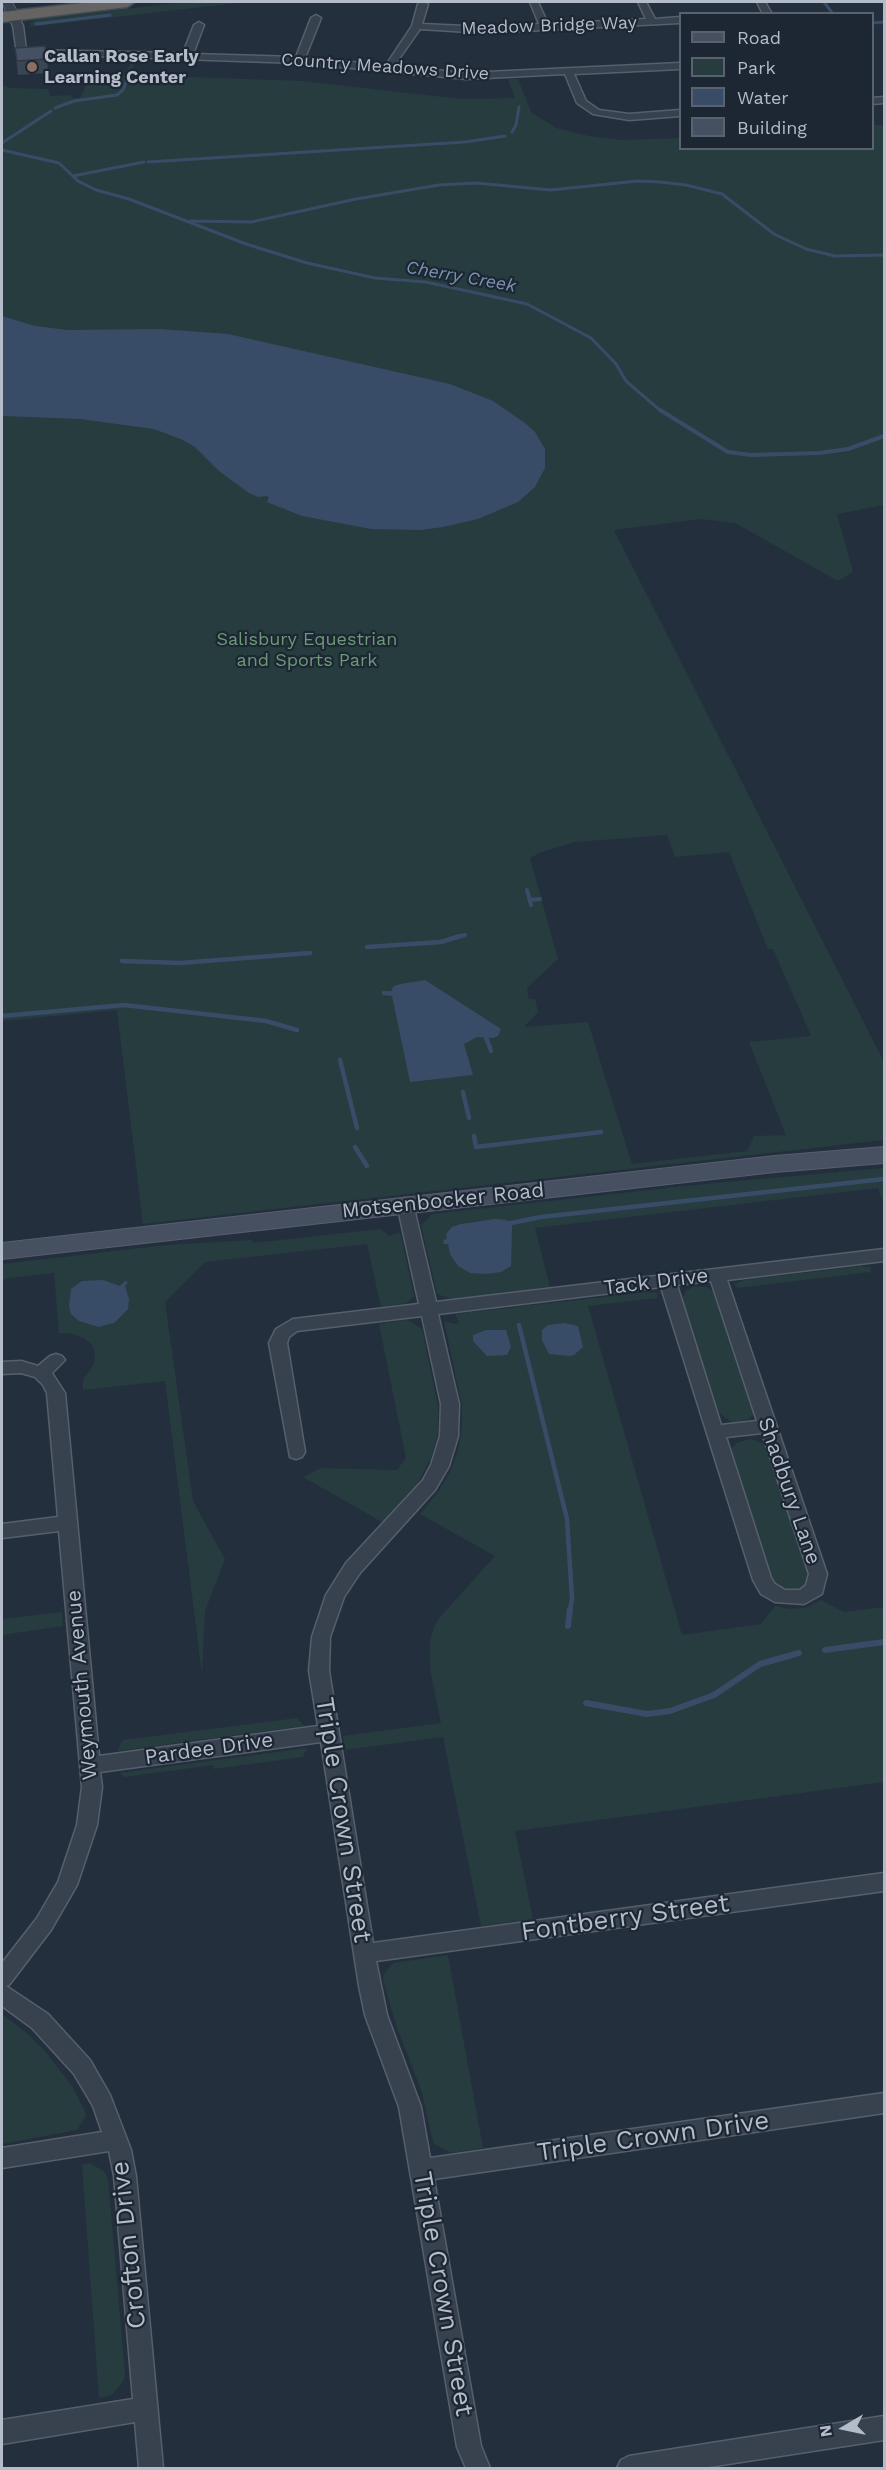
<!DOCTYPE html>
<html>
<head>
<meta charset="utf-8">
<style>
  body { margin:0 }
  #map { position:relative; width:886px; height:2470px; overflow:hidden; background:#242f3e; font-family:"Work Sans",sans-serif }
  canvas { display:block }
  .frame { position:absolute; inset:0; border:3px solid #b4bcc9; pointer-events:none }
  .legend { position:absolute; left:679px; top:12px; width:195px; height:138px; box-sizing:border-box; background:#1d2633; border:2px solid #59626f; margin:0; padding:8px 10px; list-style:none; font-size:18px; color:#b4bcc9 }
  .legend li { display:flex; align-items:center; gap:12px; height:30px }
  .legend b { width:30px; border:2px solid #59626f }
  .north { position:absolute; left:814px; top:2398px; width:60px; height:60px; -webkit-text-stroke:4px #1d2633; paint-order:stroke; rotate:261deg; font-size:16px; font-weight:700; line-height:24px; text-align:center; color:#b4bcc9 }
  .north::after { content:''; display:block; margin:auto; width:21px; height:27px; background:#b4bcc9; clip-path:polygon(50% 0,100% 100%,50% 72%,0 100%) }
</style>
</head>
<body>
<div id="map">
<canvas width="886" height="2470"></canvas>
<div class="frame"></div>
<ul class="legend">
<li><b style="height:8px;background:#465061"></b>Road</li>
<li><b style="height:16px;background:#263c3f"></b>Park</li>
<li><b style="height:16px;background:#394c67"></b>Water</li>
<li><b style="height:16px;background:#455162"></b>Building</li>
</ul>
<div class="north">N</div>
</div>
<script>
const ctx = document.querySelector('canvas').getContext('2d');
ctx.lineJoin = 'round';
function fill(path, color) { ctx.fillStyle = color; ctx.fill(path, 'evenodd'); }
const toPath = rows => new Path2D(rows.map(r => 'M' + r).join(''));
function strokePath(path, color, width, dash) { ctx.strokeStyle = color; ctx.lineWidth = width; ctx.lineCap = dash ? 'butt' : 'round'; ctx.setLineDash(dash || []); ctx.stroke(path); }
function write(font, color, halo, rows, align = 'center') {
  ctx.font = font + ' "Work Sans",sans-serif'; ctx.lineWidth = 4.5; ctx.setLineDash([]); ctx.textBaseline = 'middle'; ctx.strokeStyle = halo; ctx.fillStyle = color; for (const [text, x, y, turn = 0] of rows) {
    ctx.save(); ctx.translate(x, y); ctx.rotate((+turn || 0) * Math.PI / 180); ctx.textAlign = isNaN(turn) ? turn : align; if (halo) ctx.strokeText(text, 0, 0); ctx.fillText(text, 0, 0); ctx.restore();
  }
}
const green = toPath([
  [183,2,246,2,29,27,32,21,41,19],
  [133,58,137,58,131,73,135,75,302,81,461,99,515,98,508,79,518,79,531,112,556,128,589,136,621,140,680,138,680,148,872,148,873,125,884,125,884,505,837,514,853,572,838,581,735,523,701,519,614,530,884,1062,884,1140,143,1224,117,1010,2,1021,2,78,2,85,11,88,48,89,50,96,71,95,72,98,80,98,92,74,125,75],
  [667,835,675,857,729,852,768,949,773,949,811,1036,749,1042,786,1135,754,1136,747,1151,632,1164,588,1022,524,1027,538,1012,535,999,529,999,527,988,558,959,530,858,539,853,575,842],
  [884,1168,884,1203,878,1188,535,1228,550,1287,479,1296,452,1299,437,1294,421,1225,432,1214,704,1184],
  [380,1229,390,1236,399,1232,401,1235,413,1291,414,1296,407,1303,381,1307,367,1244,205,1262,165,1302,193,1501,225,1559,205,1611,202,1674,165,1381,83,1390,83,1380,94,1364,95,1353,92,1345,84,1338,69,1333,59,1333,54,1273,9,1278,2,1281,2,1264,167,1245,252,1240,253,1243],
  [862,1266,870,1267,871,1272,738,1288,734,1284,744,1280],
  [693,1287,707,1287,717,1295,755,1409,755,1414,746,1420,736,1423,730,1421,718,1412,682,1299,686,1291],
  [647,1292,657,1293,657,1298,588,1306,682,1635,761,1624,775,1606,789,1609,805,1608,821,1600,844,1612,884,1607,884,1782,515,1831,533,1919,481,1926,443,1737,345,1750,343,1736,441,1723,430,1668,430,1641,434,1627,441,1616,495,1556,420,1514,438,1492,450,1472,458,1450,462,1428,462,1406,444,1321,456,1324,459,1322,455,1314],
  [404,1320,410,1321,422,1329,438,1406,438,1433,431,1458,417,1484,382,1522,303,1477,321,1468,397,1470,406,1458,379,1324],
  [751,1439,764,1444,769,1449,810,1575,809,1581,802,1589,788,1590,780,1588,773,1582,732,1456,732,1449,736,1443],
  [62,1612,63,1626,2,1635,2,1619],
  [297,1718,304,1726,117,1751,123,1740],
  [307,1748,303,1757,214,1769,213,1765,125,1777,119,1773],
  [448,1955,483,2148,452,2153,434,2144,432,2138,422,2092,397,2028,383,1980,384,1974,393,1963],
  [2,2014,29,2035,44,2050,72,2086,85,2111,86,2116,77,2130,2,2144],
  [90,2163,105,2172,108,2179,125,2373,124,2380,112,2395,99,2398,82,2165]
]);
const water = toPath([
  [2,316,35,326,68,330,160,329,228,334,450,384,493,401,525,423,535,432,545,449,545,468,535,487,518,502,478,519,443,527,421,530,371,529,302,516,267,502,269,497,266,496,258,497,249,493,219,471,195,447,183,440,154,429,80,419,2,416],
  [425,980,501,1029,498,1036,492,1038,477,1037,464,1044,473,1075,410,1082,391,991,394,986,401,984],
  [495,1219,506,1220,512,1225,511,1266,501,1272,487,1274,470,1273,458,1266,450,1254,448,1244,444,1244,443,1240,447,1239,446,1234,452,1227,461,1224],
  [103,1280,120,1286,125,1281,128,1282,125,1286,129,1299,128,1309,114,1323,105,1325,99,1327,79,1321,71,1314,69,1306,71,1289,82,1281],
  [564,1323,578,1326,583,1347,574,1355,569,1356,549,1354,542,1340,542,1330,548,1325],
  [486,1330,506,1330,511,1347,507,1355,487,1356,473,1341,473,1335]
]);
const streamFar3 = toPath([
  [824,2,833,14],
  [872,23,884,22],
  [36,24,110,15],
  [55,108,74,101,117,95,123,90,128,77],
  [512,132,516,125,519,107],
  [2,143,51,111],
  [2,150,59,163,78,181,96,190,129,199,246,244,307,263,375,278,426,282,527,304,591,338,616,364,626,381,662,412],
  [148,162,465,142,505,136],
  [73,176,144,162],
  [191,221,251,222,356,199,439,185,476,183,551,190,637,181,660,182,686,185,722,194,774,234,806,249,835,256,884,255]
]);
const streamFar2 = toPath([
  [660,410,728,452,751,455,819,453,848,449,884,436],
  [527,890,531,905],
  [530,900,540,899],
  [455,938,465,935]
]);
const streamFar1 = toPath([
  [367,947,441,942,460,936],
  [122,961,180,963,310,953],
  [384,993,396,994],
  [2,1016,124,1005,266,1021,297,1030],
  [485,1034,491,1051],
  [340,1060,357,1128],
  [463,1092,469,1118],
  [474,1136,476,1147,601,1132],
  [355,1147,367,1166],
  [506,1224,541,1217,884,1179],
  [519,1325,567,1519,572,1598,570,1611]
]);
const stream = toPath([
  [568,1626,570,1609],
  [825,1650,884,1642],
  [586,1703,647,1714,670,1711,714,1695,760,1664,799,1653]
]);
const minor = toPath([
  [422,2,428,4,422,24,485,27,539,24,530,2,538,2,548,24,646,19,638,2,646,2,655,19,680,17,680,23,485,33,420,29,394,66,466,73,680,63,680,69,574,74,586,101,599,110,629,114,680,110,680,116,629,120,593,114,577,103,565,74,466,79,299,63,65,55,22,56,17,53,13,26,8,15,13,12,18,15,23,26,26,50,183,53,194,25,199,22,204,25,193,54,296,57,311,18,316,15,321,18,305,58,386,65,412,26,418,4,422,2],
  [757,2,765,2,772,14,763,14,757,2],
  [884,97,884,103,872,104,872,98,884,97],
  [405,1198,411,1200,413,1204,436,1302,884,1249,884,1261,727,1280,827,1574,822,1594,804,1604,775,1602,761,1594,753,1580,661,1287,438,1314,459,1404,458,1436,449,1466,435,1490,360,1573,344,1597,330,1637,329,1671,373,1943,884,1873,884,1891,376,1961,387,2015,421,2107,430,2158,884,2093,884,2113,434,2179,481,2446,490,2468,466,2468,457,2447,399,2107,365,2015,359,1986,321,1742,100,1772,102,1787,97,1825,77,1885,51,1930,9,1985,6,1986,48,2014,90,2060,110,2095,131,2150,136,2176,163,2468,139,2468,135,2422,2,2444,2,2420,133,2399,114,2176,109,2151,2,2168,2,2148,102,2132,93,2106,74,2074,32,2028,2,2006,2,1963,37,1918,58,1882,77,1825,82,1787,59,1531,2,1538,2,1524,58,1517,47,1393,43,1385,35,1377,21,1373,2,1374,2,1362,21,1361,38,1366,50,1356,56,1354,62,1356,65,1360,52,1373,65,1393,99,1756,318,1726,309,1671,312,1637,326,1595,346,1563,423,1480,431,1465,440,1436,441,1404,422,1316,297,1331,289,1337,287,1343,305,1452,302,1457,296,1459,290,1457,269,1343,276,1329,293,1319,419,1304,397,1204,399,1200,405,1198],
  [711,1281,757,1421,721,1425,677,1285,711,1281],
  [762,1433,809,1574,806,1585,800,1590,785,1590,775,1584,771,1578,726,1437,762,1433],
  [884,2416,884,2440,702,2468,617,2468,621,2460,629,2456,884,2416]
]);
const tertiary = toPath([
  [2,2,12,2,19,15,17,17,9,17,2,2]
]);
const secondary = toPath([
  [884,1147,884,1163,775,1172,2,1259,2,1243,775,1156,884,1147]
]);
const trunk = toPath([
  [92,2,135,2,127,7,2,22,2,12,92,2]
]);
const wall = toPath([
  [15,48,47,59,48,73,18,75]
]);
const shadedWall = toPath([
  [2,1152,3,1183,2,1174]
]);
const building = toPath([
  [45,46,47,59,17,61,15,48,45,46]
]);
const markers = [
  [32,67,6,"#8d6e63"]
];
const farStreetnames = [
  ["Meadow Bridge Way",549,26,-2],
  ["Country Meadows Drive",385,67,4]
];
const farPoinames = [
  ["Callan Rose Early",44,57],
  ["Learning Center",44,78]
];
const farWaternames = [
  ["Cherry Creek",461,277,10]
];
const farParknames = [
  ["Salisbury Equestrian",307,640],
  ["and Sports Park",307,661]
];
const streetNames = [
  ["Motsenbocker Road",443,1201,-6],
  ["Tack Drive",656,1282,-7],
  ["Shadbury Lane",789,1491,71],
  ["Weymouth Avenue",82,1685,-95],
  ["Pardee Drive",209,1749,-8]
];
const nearStreetnames = [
  ["Triple Crown Street",343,1820,81],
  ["Fontberry Street",625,1918,-8],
  ["Triple Crown Drive",653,2137,-8],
  ["Crofton Drive",129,2245,-96],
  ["Triple Crown Street",443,2294,80]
];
fill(green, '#263c3f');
fill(water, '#394c67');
strokePath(streamFar3, '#394c67', 3);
strokePath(streamFar2, '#394c67', 4);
strokePath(streamFar1, '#394c67', 4.5);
strokePath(stream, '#394c67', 6);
strokePath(minor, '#565f6c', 3);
strokePath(tertiary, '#565f6c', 2);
strokePath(secondary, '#565f6c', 2);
strokePath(trunk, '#434c59', 3);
fill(minor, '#38414e');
fill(tertiary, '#38414e');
fill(secondary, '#465061');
fill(trunk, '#656462');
fill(wall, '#3b4654');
fill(shadedWall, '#303945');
fill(building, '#455162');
strokePath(building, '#303945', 1.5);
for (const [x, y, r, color] of markers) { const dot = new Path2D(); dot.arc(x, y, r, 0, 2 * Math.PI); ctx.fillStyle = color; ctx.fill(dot); strokePath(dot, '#1d2633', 2); }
write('18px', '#b4bcc9', '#1d2633', farStreetnames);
write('bold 18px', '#b4bcc9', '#1d2633', farPoinames, 'left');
write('italic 18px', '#7c92b1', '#1d2633', farWaternames);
write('18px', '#6b9a76', '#1d2633', farParknames);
write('21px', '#b4bcc9', '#1d2633', streetNames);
write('26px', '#b4bcc9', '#1d2633', nearStreetnames);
</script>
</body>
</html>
